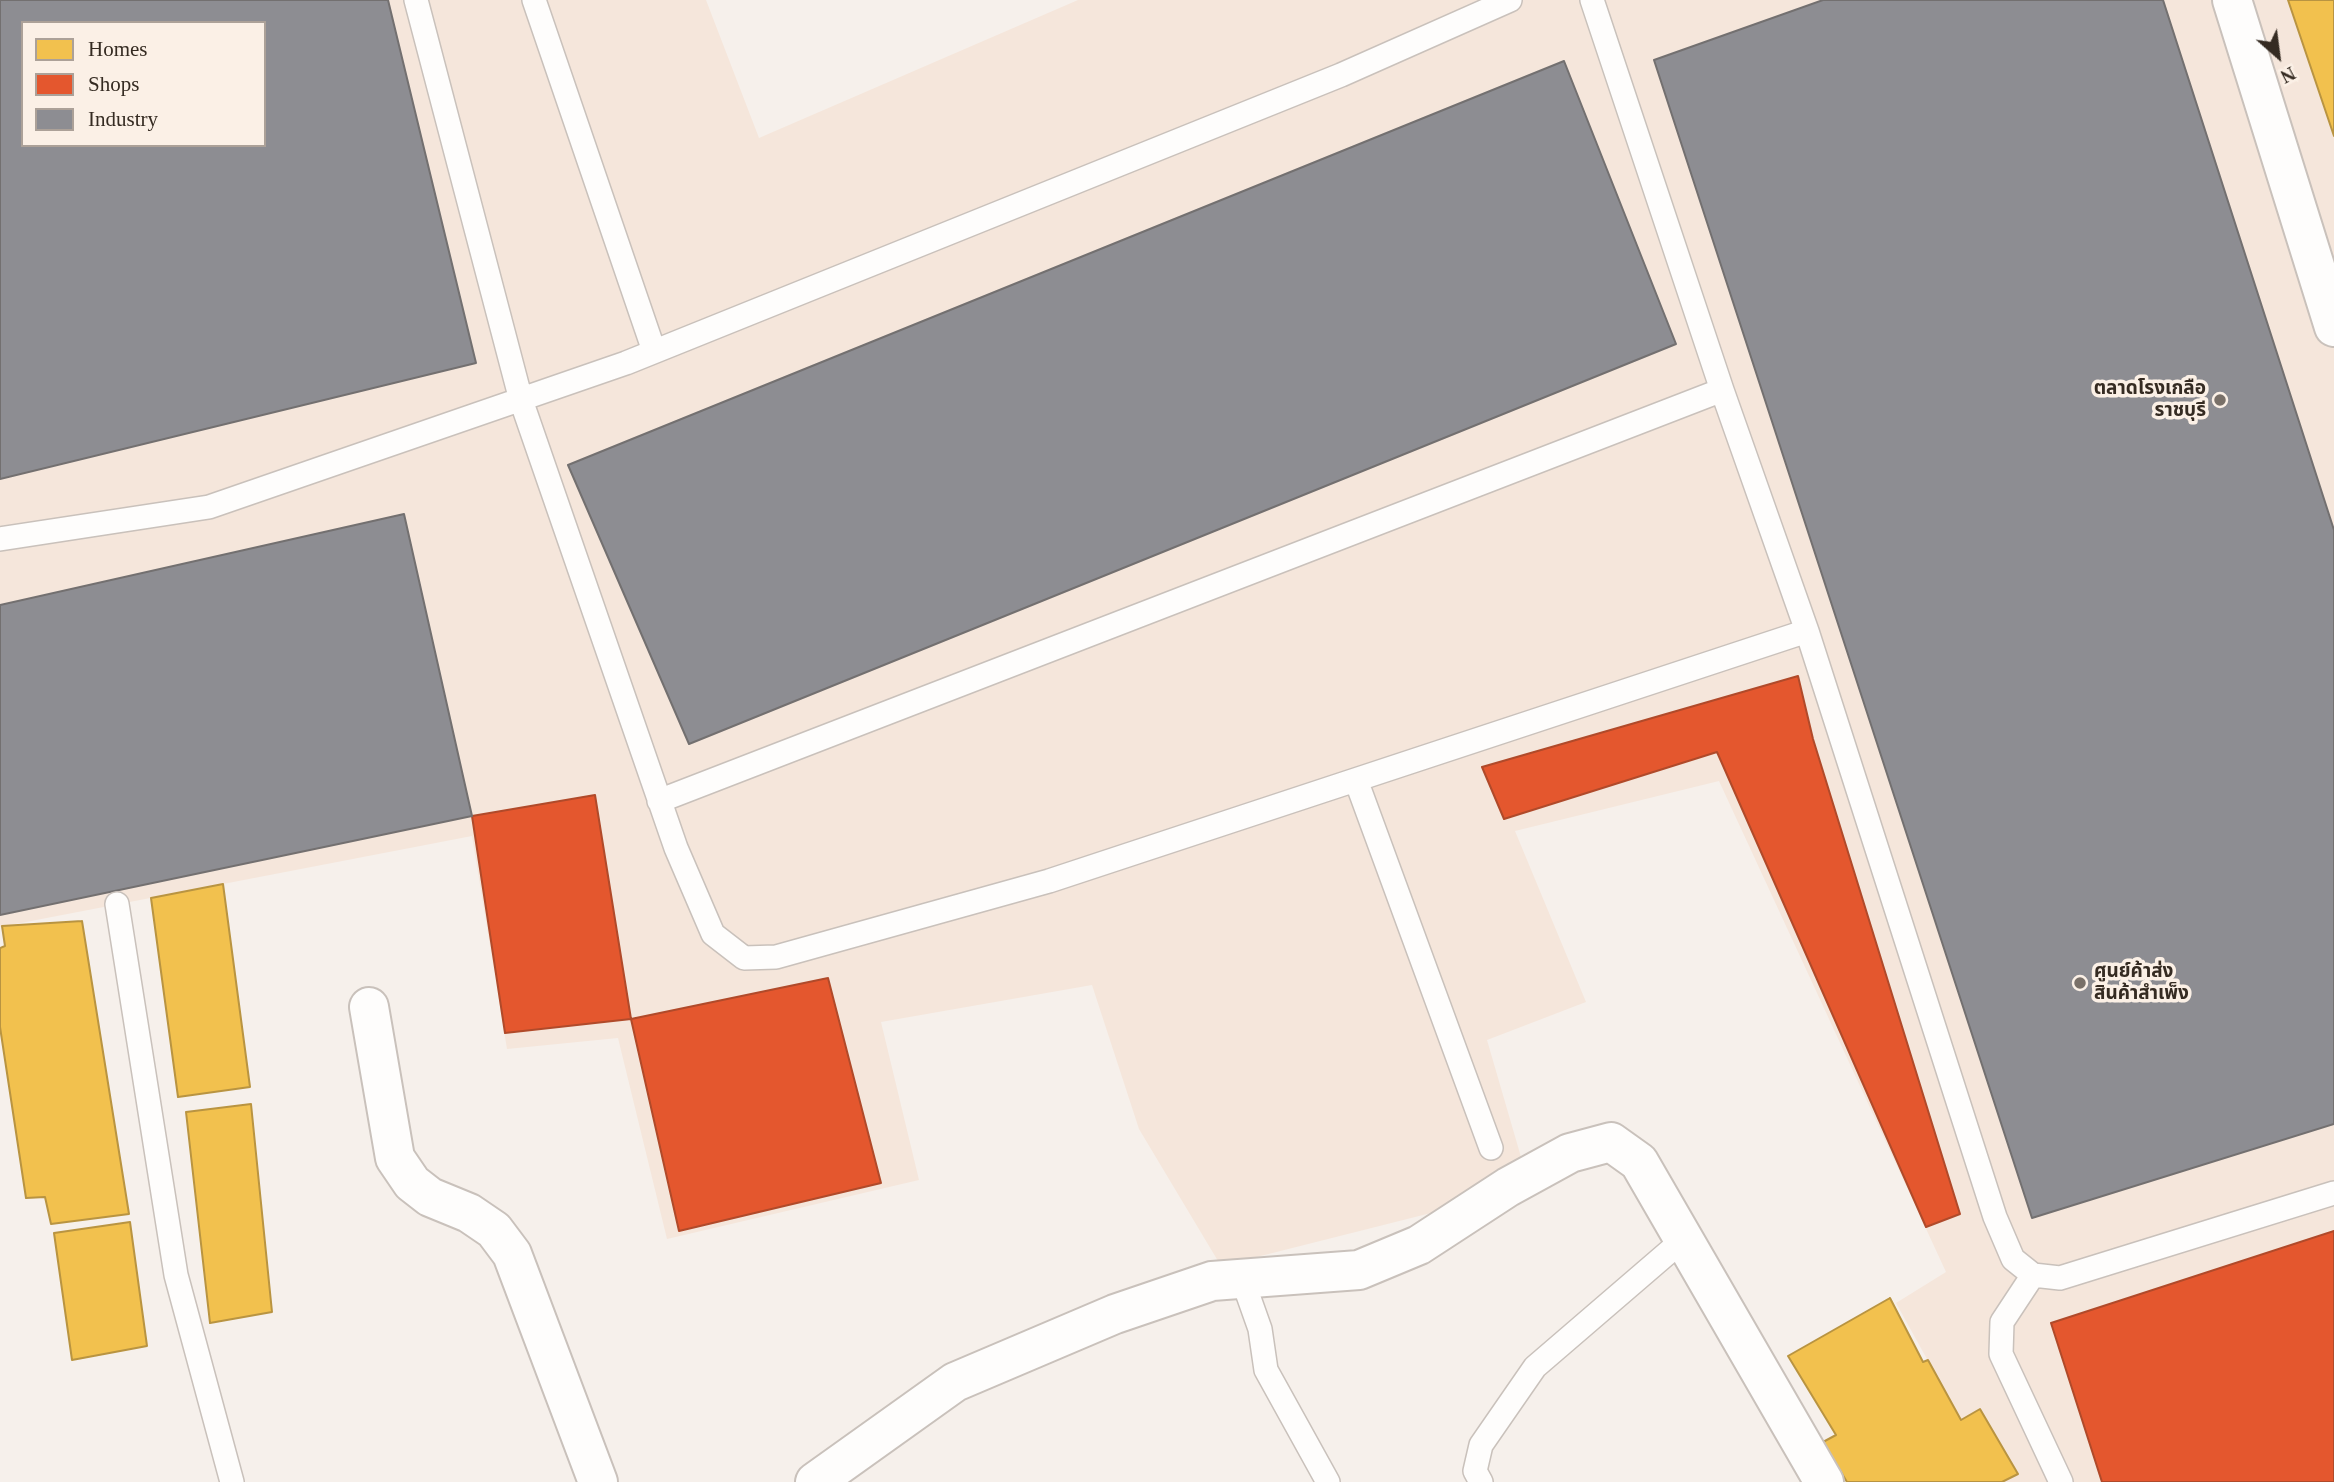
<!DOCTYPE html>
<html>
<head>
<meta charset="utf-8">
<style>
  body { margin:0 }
  #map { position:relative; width:2334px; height:1482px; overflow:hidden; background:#f6f0eb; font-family:"Times New Roman",serif }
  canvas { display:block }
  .legend { position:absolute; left:21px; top:21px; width:245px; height:126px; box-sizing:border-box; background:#fbf0e6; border:2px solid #aca198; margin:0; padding:9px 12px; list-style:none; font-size:21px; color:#352b22 }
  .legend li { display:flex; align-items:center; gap:14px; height:35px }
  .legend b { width:35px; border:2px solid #aca198 }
  .north { position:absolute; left:2243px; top:21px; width:70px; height:70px; -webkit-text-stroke:5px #fbf0e6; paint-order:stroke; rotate:152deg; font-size:19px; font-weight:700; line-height:28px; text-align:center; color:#352b22 }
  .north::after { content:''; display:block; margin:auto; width:24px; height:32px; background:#352b22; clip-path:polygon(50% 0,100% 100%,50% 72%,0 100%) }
</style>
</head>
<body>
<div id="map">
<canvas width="2334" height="1482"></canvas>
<ul class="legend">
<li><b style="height:19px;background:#f2c14e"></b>Homes</li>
<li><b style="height:19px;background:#e4572e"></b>Shops</li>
<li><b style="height:19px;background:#8d8d92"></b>Industry</li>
</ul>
<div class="north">N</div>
</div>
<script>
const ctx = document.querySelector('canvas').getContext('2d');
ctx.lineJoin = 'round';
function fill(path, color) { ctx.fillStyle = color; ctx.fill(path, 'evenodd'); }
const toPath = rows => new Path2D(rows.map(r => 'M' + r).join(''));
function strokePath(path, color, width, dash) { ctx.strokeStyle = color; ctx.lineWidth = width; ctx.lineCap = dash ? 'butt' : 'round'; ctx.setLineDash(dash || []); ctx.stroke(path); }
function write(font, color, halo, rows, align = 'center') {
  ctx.font = font + ' "Times New Roman","Noto Sans Thai",serif'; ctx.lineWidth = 7; ctx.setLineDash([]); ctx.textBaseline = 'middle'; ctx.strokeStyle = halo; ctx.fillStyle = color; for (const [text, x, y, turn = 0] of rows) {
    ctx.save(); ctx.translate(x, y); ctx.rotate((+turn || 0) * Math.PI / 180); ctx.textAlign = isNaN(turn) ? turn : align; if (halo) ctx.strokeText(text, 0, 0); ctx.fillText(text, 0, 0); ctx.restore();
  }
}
const built = toPath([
  [0,0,706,0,759,138,1078,0,2334,0,2334,1482,1995,1482,1896,1303,1946,1272,1719,781,1515,831,1586,1002,1487,1040,1530,1188,1221,1266,1139,1129,1092,985,881,1022,919,1180,667,1239,618,1038,507,1049,472,836,0,927],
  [23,23,264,23,264,145,23,145]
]);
const homes = toPath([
  [2288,0,2334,0,2334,136,2288,0],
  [223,884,250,1087,178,1097,151,898,223,884],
  [82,921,129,1214,51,1224,45,1197,26,1198,0,1027,0,948,5,946,2,926,82,921],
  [251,1104,272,1312,210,1323,186,1112,251,1104],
  [130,1222,147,1346,72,1360,54,1233,130,1222],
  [1890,1298,1923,1362,1928,1360,1961,1420,1980,1409,2018,1474,2002,1482,1847,1482,1823,1442,1836,1435,1788,1356,1890,1298]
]);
const shops = toPath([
  [1798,676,1813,739,1960,1214,1926,1227,1717,752,1504,819,1482,767,1798,676],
  [595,795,631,1019,505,1033,472,816,595,795],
  [828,978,881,1183,679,1231,631,1019,828,978],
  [2334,1231,2334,1482,2102,1482,2051,1323,2334,1231]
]);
const industry = toPath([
  [0,0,388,0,476,363,0,479,0,0],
  [23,23,264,23,264,145,23,145,23,23],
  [1823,0,2163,0,2334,530,2334,1124,2032,1218,1654,60,1823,0],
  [1564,61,1676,344,689,744,568,465,1564,61],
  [404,514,472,816,0,915,0,605,404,514]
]);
const lane = toPath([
  [416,0,521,400,676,848,713,934,744,958,776,957,1049,881,1807,631],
  [534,0,654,351],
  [1592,0,1722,390,1807,631,1995,1217,2013,1259,2033,1275,2060,1278,2334,1193],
  [0,539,209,507,626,363,1341,75,1510,0],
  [1356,780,1491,1148],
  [659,801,1722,390],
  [117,904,176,1275,232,1482],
  [2033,1275,2002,1322,2001,1354,2061,1482],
  [1243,1281,1260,1329,1266,1370,1328,1482],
  [1481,1482,1475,1471,1481,1445,1535,1367,1685,1238]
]);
const street = toPath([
  [2232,0,2334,327],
  [369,1007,395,1158,412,1183,430,1197,469,1213,494,1230,512,1254,598,1482],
  [815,1482,955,1382,1115,1314,1212,1281,1359,1270,1419,1245,1508,1187,1570,1153,1611,1142,1639,1162,1824,1482]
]);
const markers = [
  [2220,400,7,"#797068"],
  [2080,983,7,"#797068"]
];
const poiNames = [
  ["ตลาดโรงเกลือ",2206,389],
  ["ราชบุรี",2206,411],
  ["ศูนย์ค้าส่ง",2094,972,"left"],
  ["สินค้าสำเพ็ง",2094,994,"left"]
];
fill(built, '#f5e6db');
fill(homes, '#f2c14e');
strokePath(homes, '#b99441', 2);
fill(shops, '#e4572e');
strokePath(shops, '#b04a2a', 2);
fill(industry, '#8d8d92');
strokePath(industry, '#737070', 2);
strokePath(lane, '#c9c1bb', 26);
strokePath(street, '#c9c1bb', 42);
strokePath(lane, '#fefdfc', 23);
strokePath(street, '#fefdfc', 38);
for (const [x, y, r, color] of markers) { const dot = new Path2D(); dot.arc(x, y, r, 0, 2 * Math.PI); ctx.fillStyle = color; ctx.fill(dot); strokePath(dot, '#fbf0e6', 2.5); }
write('bold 19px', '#352b22', '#fbf0e6', poiNames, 'right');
</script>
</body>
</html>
